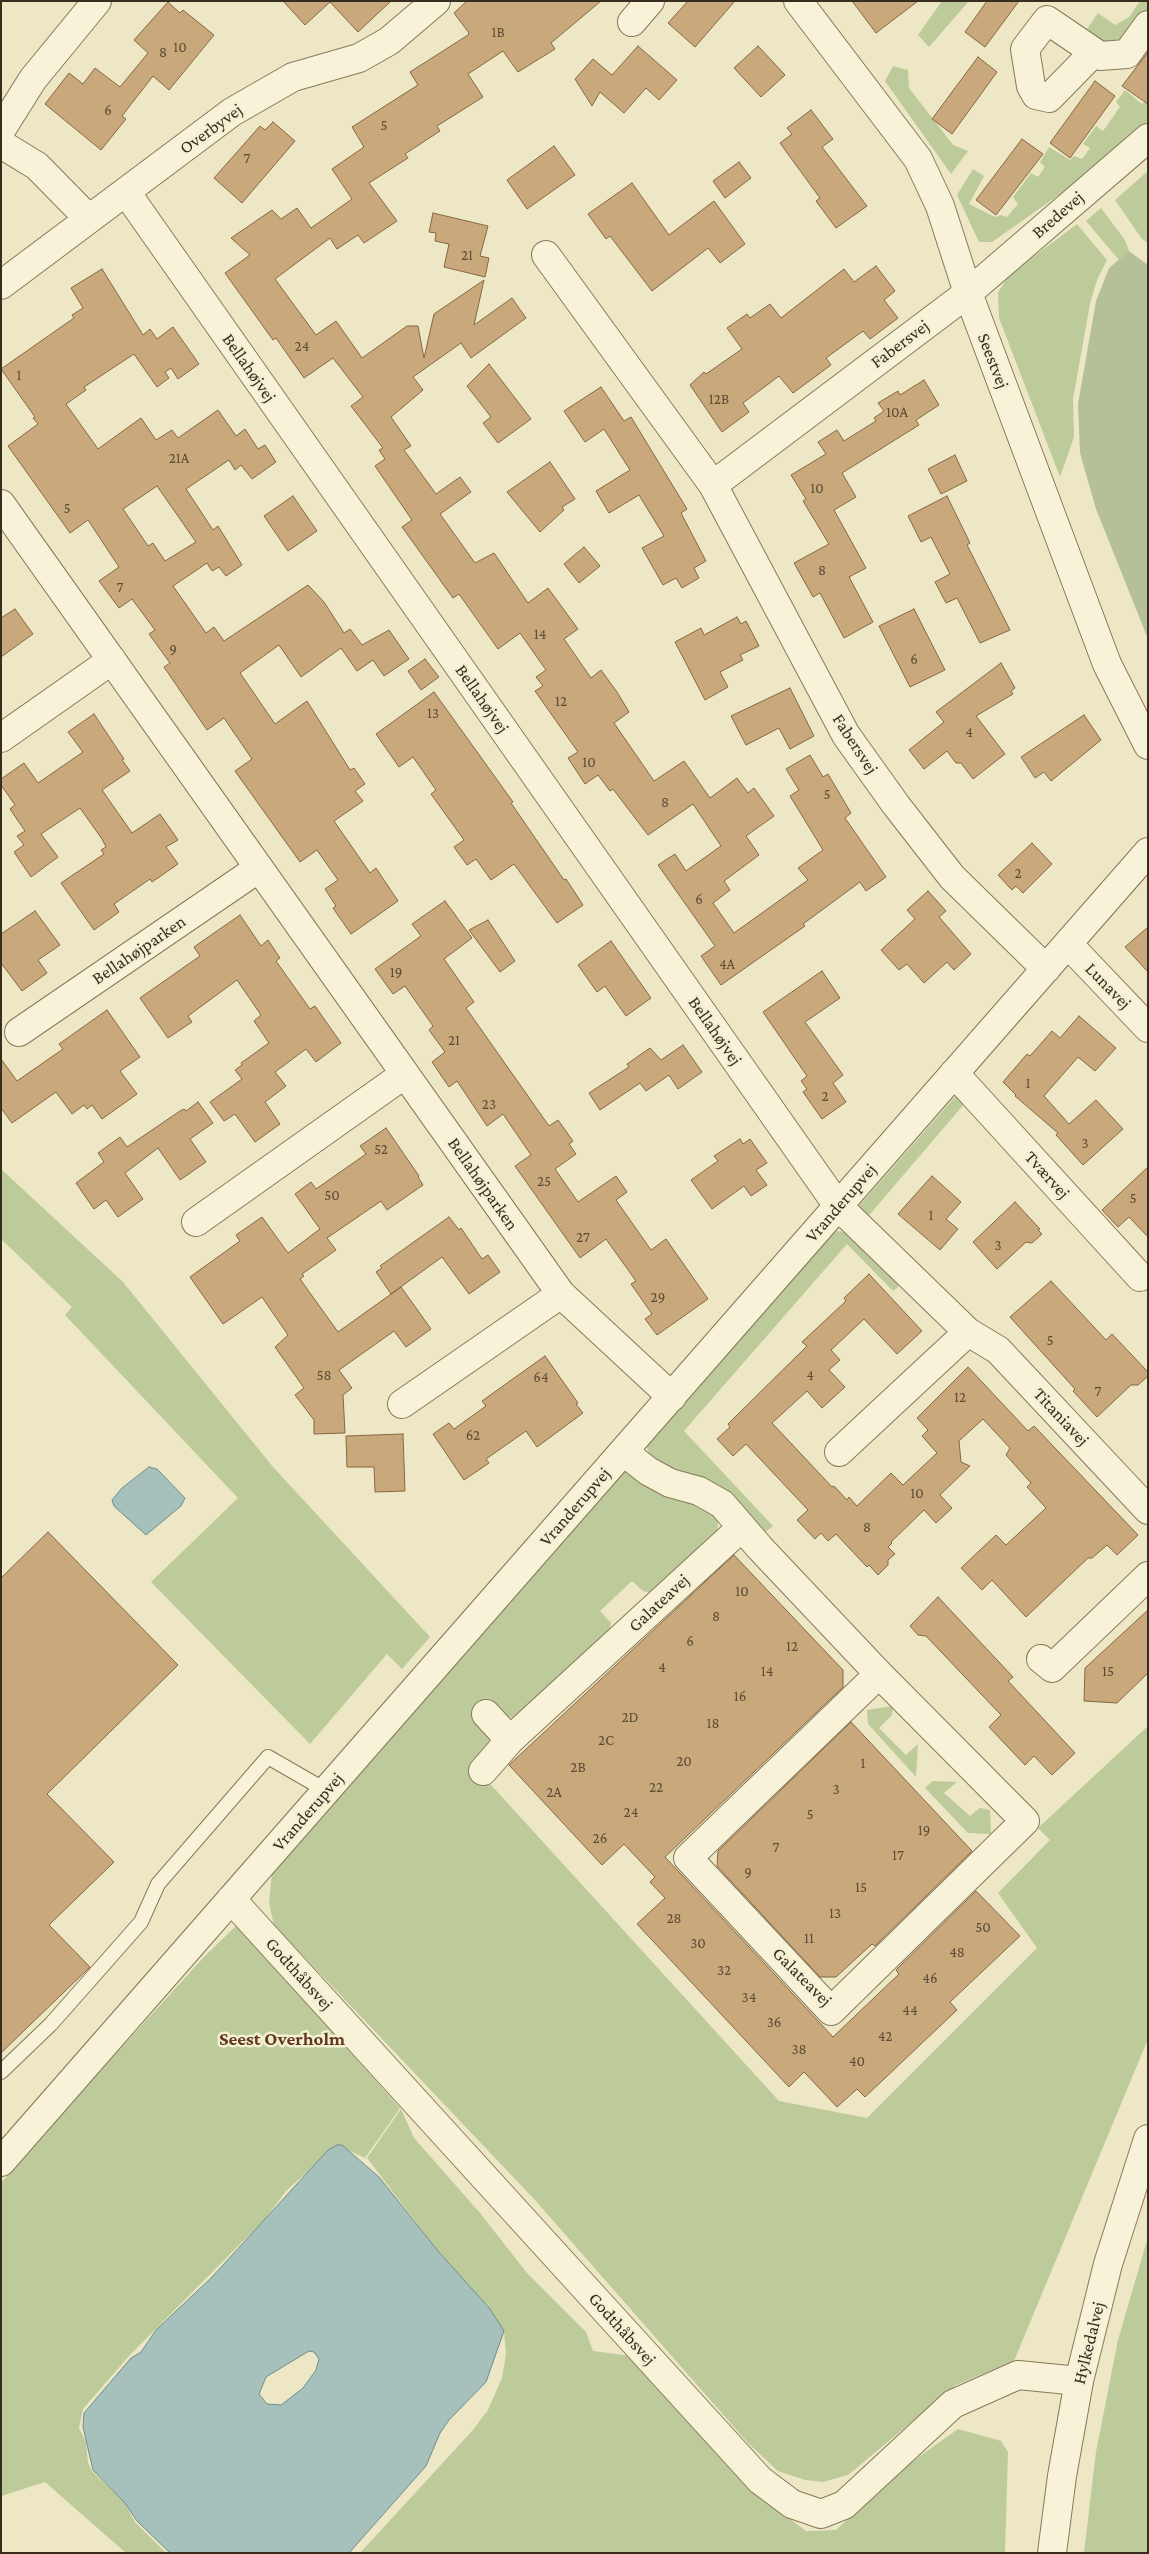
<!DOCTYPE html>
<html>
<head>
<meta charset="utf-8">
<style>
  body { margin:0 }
  #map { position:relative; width:1149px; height:2554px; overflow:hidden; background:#ede7c5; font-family:"Crimson Pro",serif }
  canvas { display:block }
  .frame { position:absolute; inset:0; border:2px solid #372e1f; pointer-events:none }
</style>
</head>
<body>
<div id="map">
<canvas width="1149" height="2554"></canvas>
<div class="frame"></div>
</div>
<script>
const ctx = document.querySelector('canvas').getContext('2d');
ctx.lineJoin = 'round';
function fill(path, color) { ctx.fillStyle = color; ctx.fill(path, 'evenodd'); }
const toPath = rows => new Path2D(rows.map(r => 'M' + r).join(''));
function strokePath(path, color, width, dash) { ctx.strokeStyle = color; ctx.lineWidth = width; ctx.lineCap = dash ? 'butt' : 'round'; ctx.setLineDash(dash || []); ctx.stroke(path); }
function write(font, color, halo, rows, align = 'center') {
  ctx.font = font + ' "Crimson Pro",serif'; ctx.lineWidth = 5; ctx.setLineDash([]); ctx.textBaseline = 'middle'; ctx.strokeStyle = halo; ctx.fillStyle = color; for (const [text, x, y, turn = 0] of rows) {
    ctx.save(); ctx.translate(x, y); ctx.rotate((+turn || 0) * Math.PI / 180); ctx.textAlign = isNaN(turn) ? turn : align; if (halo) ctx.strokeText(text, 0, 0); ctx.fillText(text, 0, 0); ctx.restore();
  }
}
const green = toPath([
  [942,1,969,1,929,47,918,35],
  [1140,1,1148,1,1148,9,1121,45,1107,48,1085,32,1098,13,1115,25,1129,17],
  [893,66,908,70,909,88,953,145,968,151,951,174,885,81],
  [1125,90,1142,104,1148,98,1148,121,1083,178,992,242,979,242,957,195,973,169,984,176,969,204,995,217,1001,215,1007,217,1018,204,1013,197,1031,173,1038,177,1045,167,1040,162,1049,147,1070,160,1074,156,1082,159,1090,148,1083,144,1096,126,1103,131,1120,107,1116,102],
  [1148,171,1148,243,1142,239,1115,200],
  [1101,208,1125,240,1129,251,1119,260,1086,221],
  [1077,224,1107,260,1097,280,1090,304,1073,399,1074,437,1060,477,999,318,998,293,1008,276],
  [961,1090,971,1096,865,1220,858,1207],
  [1,1169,123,1282,273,1467,430,1637,402,1669,387,1654,310,1744,151,1582,238,1498,65,1315,72,1307,1,1239],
  [837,1231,851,1233,899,1286,893,1291,847,1244,684,1431,773,1526,762,1535,653,1461,647,1448,647,1440,828,1234],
  [619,1470,632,1471,705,1505,718,1519,717,1536,655,1594,643,1591,632,1581,600,1611,611,1623,609,1634,520,1717,510,1717,500,1714,489,1732,489,1744,472,1764,779,2101,867,2118,1037,1948,998,1893,1050,1840,1038,1828,1148,1726,1148,2039,1014,2361,956,2385,848,2475,823,2482,805,2480,778,2471,748,2443,534,2199,274,1925,269,1903,272,1873,561,1545,563,1535],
  [893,1706,892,1715,879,1728,906,1755,918,1744,916,1777,868,1724,867,1710],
  [933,1781,957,1782,944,1793,970,1816,980,1808,990,1810,991,1834,968,1833,925,1788],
  [237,1925,400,2108,365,2158,337,2145,286,2191,265,2219,129,2356,83,2409,79,2428,86,2442,88,2463,92,2471,125,2503,135,2522,166,2553,126,2553,45,2482,1,2496,1,2183,81,2092,204,1957],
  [401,2109,414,2138,480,2213,527,2273,586,2332,593,2351,631,2356,783,2514,806,2531,836,2530,913,2461,958,2429,1001,2441,1008,2452,1005,2553,360,2553,472,2431,488,2410,502,2378,506,2354,504,2331,490,2309,438,2251,367,2158],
  [1148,2237,1148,2553,1084,2553,1096,2452,1118,2340]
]);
const cemetery = toPath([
  [1129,251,1148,265,1148,639,1096,509,1080,453,1078,404,1096,301,1109,268]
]);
const water = toPath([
  [149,1467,157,1469,185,1498,181,1506,146,1535,114,1506,112,1500,122,1488,149,1467],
  [337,2145,342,2145,379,2177,438,2251,490,2309,504,2331,486,2382,449,2420,440,2433,426,2466,349,2553,170,2553,137,2521,125,2503,93,2470,83,2427,84,2413,131,2358,141,2352,156,2330,212,2277,328,2150,337,2145],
  [309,2351,314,2352,319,2359,316,2370,303,2388,281,2405,267,2404,259,2394,266,2377,309,2351]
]);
const building = toPath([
  [283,1,391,1,358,32,330,2,305,25,283,1],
  [467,1,601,1,551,43,555,49,518,72,503,51,468,74,483,97,437,126,440,131,405,154,408,158,369,183,397,221,364,243,358,235,337,249,330,238,275,279,316,335,336,321,362,358,407,326,418,326,424,358,434,314,484,280,474,325,512,298,526,318,471,358,461,343,413,377,423,390,391,417,411,446,404,450,436,494,460,477,471,492,440,514,475,563,494,553,528,603,548,588,578,629,564,639,591,678,601,670,617,692,629,712,614,723,654,781,684,761,710,798,737,778,748,793,754,788,774,816,746,836,759,855,724,881,730,890,713,903,734,933,808,880,798,868,823,850,790,796,799,790,786,769,810,755,823,777,828,774,851,813,845,818,886,877,866,891,860,882,803,924,805,926,721,985,701,956,715,946,658,865,675,854,686,871,721,846,693,804,648,835,613,789,610,791,598,775,585,784,568,758,578,752,535,691,543,686,536,677,546,670,520,633,498,649,459,594,453,598,402,527,412,520,375,466,385,459,379,450,383,448,351,406,363,397,333,358,304,378,276,338,273,340,225,273,250,255,231,238,272,210,281,219,297,208,311,228,352,199,332,169,364,147,352,127,418,85,410,72,468,35,469,33,454,13,467,1],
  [688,1,735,1,695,47,668,23,688,1],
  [852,1,918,1,876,33,852,1],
  [987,1,1019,1,985,47,965,32,987,1],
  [168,2,180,13,183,10,214,35,169,90,153,76,122,116,126,119,101,150,45,104,69,73,83,84,95,68,120,87,148,53,134,40,168,2],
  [638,46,677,80,659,100,646,88,624,113,600,92,592,106,575,79,593,59,612,75,638,46],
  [758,46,785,75,761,97,734,68,758,46],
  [1148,52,1148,104,1122,86,1148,52],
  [978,57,997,72,952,134,932,119,978,57],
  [1095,81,1115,96,1070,158,1050,143,1095,81],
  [811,110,833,139,822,147,867,206,836,228,816,201,820,198,780,143,792,134,787,128,811,110],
  [273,122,295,141,242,203,214,178,260,126,265,130,273,122],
  [1022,139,1043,154,996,215,976,200,1022,139],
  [554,146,575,175,527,209,507,180,554,146],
  [739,162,751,178,725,198,713,181,739,162],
  [632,183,669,235,714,201,745,244,720,263,708,248,652,291,610,236,606,239,588,214,632,183],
  [433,213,488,226,480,256,489,258,485,277,444,267,449,244,435,241,436,233,429,232,433,213],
  [876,266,895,291,884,300,898,318,870,339,863,331,826,358,831,365,793,393,779,376,743,403,749,412,722,432,690,385,704,372,706,374,742,349,727,328,747,314,750,318,770,304,781,318,844,269,854,282,876,266],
  [102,269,143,335,150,329,157,339,173,327,199,364,178,379,171,368,165,372,169,378,157,387,134,354,84,387,86,390,66,404,98,449,141,418,156,440,172,430,178,438,218,410,236,436,245,429,258,449,265,445,276,462,252,479,241,465,235,470,229,460,186,489,213,530,218,526,242,565,226,576,219,567,212,571,207,563,173,586,206,633,214,627,224,641,308,585,324,602,344,633,350,629,362,645,389,630,409,659,384,676,373,660,357,671,341,648,301,677,279,645,240,673,275,724,307,701,350,770,354,768,365,784,355,791,363,801,334,821,370,873,376,868,398,901,351,934,333,908,336,906,325,889,338,880,317,850,300,862,235,771,252,759,224,718,207,730,164,667,170,663,149,634,155,630,132,599,119,608,99,581,119,567,88,520,70,533,8,446,38,424,33,418,35,417,1,369,74,318,72,315,83,308,71,288,102,269],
  [157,486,196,542,165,561,153,543,148,546,123,509,157,486],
  [489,364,531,419,498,443,483,423,491,417,467,386,489,364],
  [924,380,939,405,916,420,919,425,842,473,856,497,834,510,866,568,849,577,873,622,844,638,820,593,813,597,794,563,829,544,803,501,806,499,791,475,826,454,818,442,837,430,844,441,876,421,874,418,884,411,878,403,898,391,900,395,924,380],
  [601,387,624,421,631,417,687,509,681,513,706,561,694,568,699,578,682,588,676,578,663,585,642,548,664,536,639,495,609,513,596,491,630,470,604,429,585,442,564,411,601,387],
  [955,455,967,481,941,494,928,469,955,455],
  [550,462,575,499,562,507,564,510,540,532,507,492,550,462],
  [293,496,317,531,288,551,264,516,293,496],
  [947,496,970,543,967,545,1010,630,980,643,957,598,946,603,935,582,950,574,931,537,921,542,908,516,947,496],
  [584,547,600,566,579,583,564,564,584,547],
  [15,609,33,634,1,657,1,618,15,609],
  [914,609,945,670,910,687,879,626,914,609],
  [737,617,741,624,746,621,759,646,740,655,743,660,720,672,728,687,705,700,675,642,701,628,704,635,737,617],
  [425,659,439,677,421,690,408,671,425,659],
  [1001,663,1015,688,1011,691,1013,694,976,716,1005,754,973,779,961,763,956,763,947,751,924,769,909,750,944,722,936,712,1001,663],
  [790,688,814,736,790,749,779,728,746,745,731,716,790,688],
  [434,692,513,802,511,803,564,880,566,879,583,905,557,923,514,864,491,880,476,859,467,865,454,847,464,840,431,794,436,790,413,757,399,767,376,734,434,692],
  [94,714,124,759,122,760,130,771,102,790,132,833,160,814,178,840,166,847,178,864,152,882,150,879,114,904,119,912,94,930,61,883,104,854,101,850,106,847,102,839,80,808,41,834,58,857,31,877,14,852,24,845,17,836,25,831,10,809,15,805,1,785,1,779,24,763,38,783,83,752,68,732,94,714],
  [1084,715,1101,740,1051,781,1044,772,1035,778,1021,757,1084,715],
  [1032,843,1052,864,1023,893,1016,886,1012,890,998,875,1032,843],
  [928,891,946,911,939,917,971,954,954,970,947,962,924,983,907,964,899,970,881,950,915,919,907,910,928,891],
  [445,901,472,938,444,959,474,1002,466,1008,549,1126,558,1120,573,1141,569,1144,576,1154,555,1169,578,1202,616,1176,627,1192,616,1200,651,1250,666,1239,708,1299,657,1335,645,1319,652,1314,631,1284,636,1281,606,1239,580,1258,515,1166,531,1155,503,1114,487,1126,457,1081,449,1087,432,1062,445,1052,429,1030,433,1026,405,986,393,994,375,969,421,936,412,924,445,901],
  [35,911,60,945,38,960,47,973,22,991,1,963,1,934,35,911],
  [240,915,261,946,268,940,280,958,276,961,310,1009,315,1006,341,1043,316,1062,306,1049,275,1072,286,1086,265,1102,280,1124,255,1142,235,1114,224,1121,210,1102,242,1079,235,1070,242,1065,241,1063,269,1043,254,1021,261,1015,237,980,188,1016,192,1022,168,1038,140,998,200,956,194,947,240,915],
  [488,920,515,961,500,972,469,930,488,920],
  [1148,927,1148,972,1125,947,1148,927],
  [611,941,651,998,626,1016,605,986,597,992,578,965,611,941],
  [822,971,840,998,805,1022,843,1075,833,1083,846,1102,822,1119,803,1092,807,1089,801,1081,807,1076,763,1012,822,971],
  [107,1010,140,1057,120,1071,137,1094,102,1119,92,1105,87,1109,84,1105,72,1114,56,1092,12,1123,1,1108,1,1059,17,1081,63,1049,59,1044,107,1010],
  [1079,1016,1116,1048,1095,1071,1078,1057,1044,1096,1069,1124,1096,1100,1123,1129,1083,1165,1056,1135,1058,1133,1015,1096,1016,1095,1003,1082,1027,1054,1030,1056,1052,1031,1060,1038,1079,1016],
  [683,1045,702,1072,678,1089,669,1075,646,1091,640,1083,600,1110,589,1093,629,1067,627,1064,650,1048,661,1060,683,1045],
  [198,1102,213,1123,190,1139,206,1162,180,1180,158,1148,125,1173,143,1199,118,1217,106,1200,94,1209,76,1183,104,1162,98,1153,120,1137,127,1147,180,1111,184,1109,186,1111,198,1102],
  [386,1128,419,1176,418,1177,423,1185,387,1210,381,1201,327,1238,336,1250,302,1274,304,1276,300,1279,338,1332,401,1287,431,1329,406,1347,394,1331,339,1370,352,1388,343,1395,345,1433,314,1434,314,1420,295,1395,304,1388,275,1347,288,1335,262,1297,223,1324,190,1277,240,1241,236,1235,262,1217,288,1253,320,1229,295,1194,311,1182,316,1189,366,1154,360,1146,386,1128],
  [740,1139,743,1144,750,1139,767,1163,756,1170,767,1185,751,1196,744,1186,712,1209,691,1180,718,1161,714,1156,740,1139],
  [1148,1167,1148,1237,1129,1217,1118,1227,1102,1210,1148,1167],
  [932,1176,961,1202,946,1219,958,1229,940,1250,898,1214,932,1176],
  [1015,1202,1040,1229,1038,1230,1042,1234,1032,1243,1026,1242,997,1269,973,1242,1015,1202],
  [449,1217,459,1230,461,1228,482,1259,488,1255,500,1272,469,1294,442,1257,391,1294,376,1272,382,1268,380,1266,449,1217],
  [869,1274,922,1331,897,1354,864,1319,831,1350,840,1360,829,1370,845,1387,822,1408,807,1391,772,1423,832,1487,834,1486,847,1500,849,1497,857,1506,891,1473,903,1485,937,1453,922,1436,928,1430,917,1418,968,1367,1028,1431,1034,1426,1138,1535,1117,1555,1107,1545,1092,1558,1088,1558,1026,1617,992,1580,982,1590,961,1568,996,1535,1006,1545,1046,1508,1027,1487,1031,1483,1006,1455,1010,1448,983,1419,959,1441,961,1462,970,1466,940,1495,952,1508,936,1523,924,1510,891,1542,892,1543,888,1547,895,1554,888,1560,888,1565,878,1575,869,1565,867,1567,836,1534,828,1541,821,1533,815,1539,797,1520,808,1510,746,1444,733,1456,717,1439,730,1427,728,1424,807,1346,802,1342,846,1301,844,1298,869,1274],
  [1051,1281,1106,1340,1112,1334,1148,1372,1148,1376,1138,1385,1131,1385,1097,1417,1073,1391,1075,1389,1010,1317,1051,1281],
  [545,1356,578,1403,576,1404,583,1413,537,1447,526,1431,486,1459,489,1463,464,1480,433,1434,449,1423,454,1429,486,1406,482,1401,545,1356],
  [403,1434,405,1491,375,1492,374,1467,347,1467,346,1436,403,1434],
  [48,1532,178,1665,47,1794,114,1862,49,1925,90,1967,1,2053,1,1578,48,1532],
  [734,1555,843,1670,843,1687,665,1857,833,2037,899,1974,896,1970,976,1891,1020,1936,950,2002,957,2010,865,2097,857,2089,837,2107,804,2072,789,2087,637,1924,665,1898,650,1882,655,1877,624,1844,602,1865,509,1765,734,1555],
  [938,1597,1013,1677,1008,1681,1075,1753,1052,1775,1034,1756,1025,1765,989,1727,1001,1715,926,1636,918,1635,910,1626,938,1597],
  [1148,1610,1148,1673,1117,1703,1084,1701,1085,1668,1148,1610],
  [851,1722,972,1851,875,1946,872,1944,836,1977,820,1977,717,1866,718,1851,851,1722]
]);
const service = toPath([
  [1,2072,51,2024,141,1922,158,1884,268,1757,327,1791]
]);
const minor = toPath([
  [798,1,918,159,940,206,968,293,1107,664,1148,745],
  [632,22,650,1],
  [1094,52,1049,98,1036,95,1031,86,1025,49,1047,20,1100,56,1127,54,1148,25],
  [1,130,33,79,97,1],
  [1,144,37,166,89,219],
  [126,192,838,1206,968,1332,998,1350,1148,1510],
  [546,255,713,485,846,735,896,805,952,877,1046,969],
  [1,285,232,112,293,77,359,58,389,41,436,1],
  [713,485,968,293,1148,138],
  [1,504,561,1294,672,1397],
  [1,738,112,660],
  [1068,944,1148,1028],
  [19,1032,259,868],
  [954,1073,1140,1277],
  [196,1222,405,1074],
  [402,1404,561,1294],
  [624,1452,648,1471,670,1483,699,1491,722,1504,760,1548,879,1674,1025,1821,831,2011,688,1858,879,1674],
  [839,1452,968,1332],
  [1041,1659,1052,1668,1148,1576],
  [486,1714,510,1740],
  [483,1771,510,1740,741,1528],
  [231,1899,760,2480,792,2504,821,2514,844,2505,953,2404,1018,2375,1079,2381],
  [1,2162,1148,852]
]);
const tertiary = toPath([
  [1052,2553,1062,2476,1079,2381,1108,2264,1148,2139]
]);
const numberNames = [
  ["1B",498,32],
  ["10",180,47],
  ["8",163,52],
  ["6",108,110],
  ["5",384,125],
  ["7",247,158],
  ["21",467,255],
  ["24",302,346],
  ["1",19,375],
  ["12B",719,399],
  ["10A",897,412],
  ["21A",179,458],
  ["10",817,488],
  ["5",67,508],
  ["8",822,570],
  ["7",120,587],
  ["14",540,634],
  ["9",173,649],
  ["6",914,659],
  ["12",561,701],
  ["13",433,713],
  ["4",969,732],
  ["10",589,762],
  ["5",827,794],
  ["8",665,802],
  ["2",1018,873],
  ["6",699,899],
  ["4A",727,964],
  ["19",396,972],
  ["21",454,1040],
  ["1",1028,1083],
  ["2",825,1096],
  ["23",489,1104],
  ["3",1085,1143],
  ["52",381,1149],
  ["25",544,1181],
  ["50",332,1195],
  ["5",1133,1198],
  ["1",931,1215],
  ["27",583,1237],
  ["3",998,1245],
  ["29",658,1297],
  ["5",1050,1340],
  ["58",324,1375],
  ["4",810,1375],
  ["64",541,1377],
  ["7",1098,1391],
  ["12",960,1397],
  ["62",473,1435],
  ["10",917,1493],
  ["8",867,1527],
  ["10",742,1591],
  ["8",716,1616],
  ["6",690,1641],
  ["12",792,1646],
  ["4",662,1667],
  ["14",767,1671],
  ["15",1108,1671],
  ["16",740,1696],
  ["2D",630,1717],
  ["18",713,1723],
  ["2C",606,1740],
  ["20",684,1761],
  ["1",863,1763],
  ["2B",578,1767],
  ["22",656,1787],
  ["3",836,1789],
  ["2A",554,1792],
  ["24",631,1812],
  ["5",810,1814],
  ["19",924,1830],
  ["26",600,1838],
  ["7",776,1847],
  ["17",898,1855],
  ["9",748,1872],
  ["15",861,1887],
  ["13",835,1913],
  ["28",674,1918],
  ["50",983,1927],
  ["11",809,1938],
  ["30",698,1943],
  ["48",957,1952],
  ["32",724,1970],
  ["46",930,1978],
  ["34",749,1997],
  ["44",910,2010],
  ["36",774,2022],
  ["42",885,2036],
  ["38",799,2049],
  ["40",857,2061]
];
const streetNames = [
  ["Overbyvej",211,129,-36],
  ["Bredevej",1058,215,-41],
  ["Fabersvej",900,344,-37],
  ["Seestvej",993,361,69],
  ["Bellahøjvej",249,368,55],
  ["Bellahøjvej",482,699,55],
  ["Fabersvej",855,744,57],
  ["Bellahøjparken",139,950,-34],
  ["Lunavej",1108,986,46],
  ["Bellahøjvej",715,1031,55],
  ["Tværvej",1047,1175,48],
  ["Bellahøjparken",483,1184,55],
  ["Vranderupvej",841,1203,-49],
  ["Titaniavej",1061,1417,47],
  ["Vranderupvej",575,1507,-49],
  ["Galateavej",659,1603,-43],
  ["Vranderupvej",308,1812,-49],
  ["Godthåbsvej",299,1974,48],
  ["Galateavej",802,1977,45],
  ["Godthåbsvej",622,2329,48],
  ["Hylkedalvej",1089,2343,-76]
];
const neighbourhoodNames = [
  ["Seest Overholm",282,2039]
];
fill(green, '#bdca99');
fill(cemetery, '#b5c098');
fill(water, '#a6c0bc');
strokePath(water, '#6d8e8b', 1);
fill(building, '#c9a87c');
strokePath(building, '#856742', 1);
strokePath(service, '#87795b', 16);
strokePath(minor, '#87795b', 30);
strokePath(tertiary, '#87795b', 30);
strokePath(service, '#f8f3d8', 14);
strokePath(minor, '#f8f3d8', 28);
strokePath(tertiary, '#f8f3d8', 28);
write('15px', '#5c4c36', null, numberNames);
write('18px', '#372e1f', '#f4f0d4', streetNames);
write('bold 19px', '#623820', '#f4f0d4', neighbourhoodNames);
</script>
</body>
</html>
